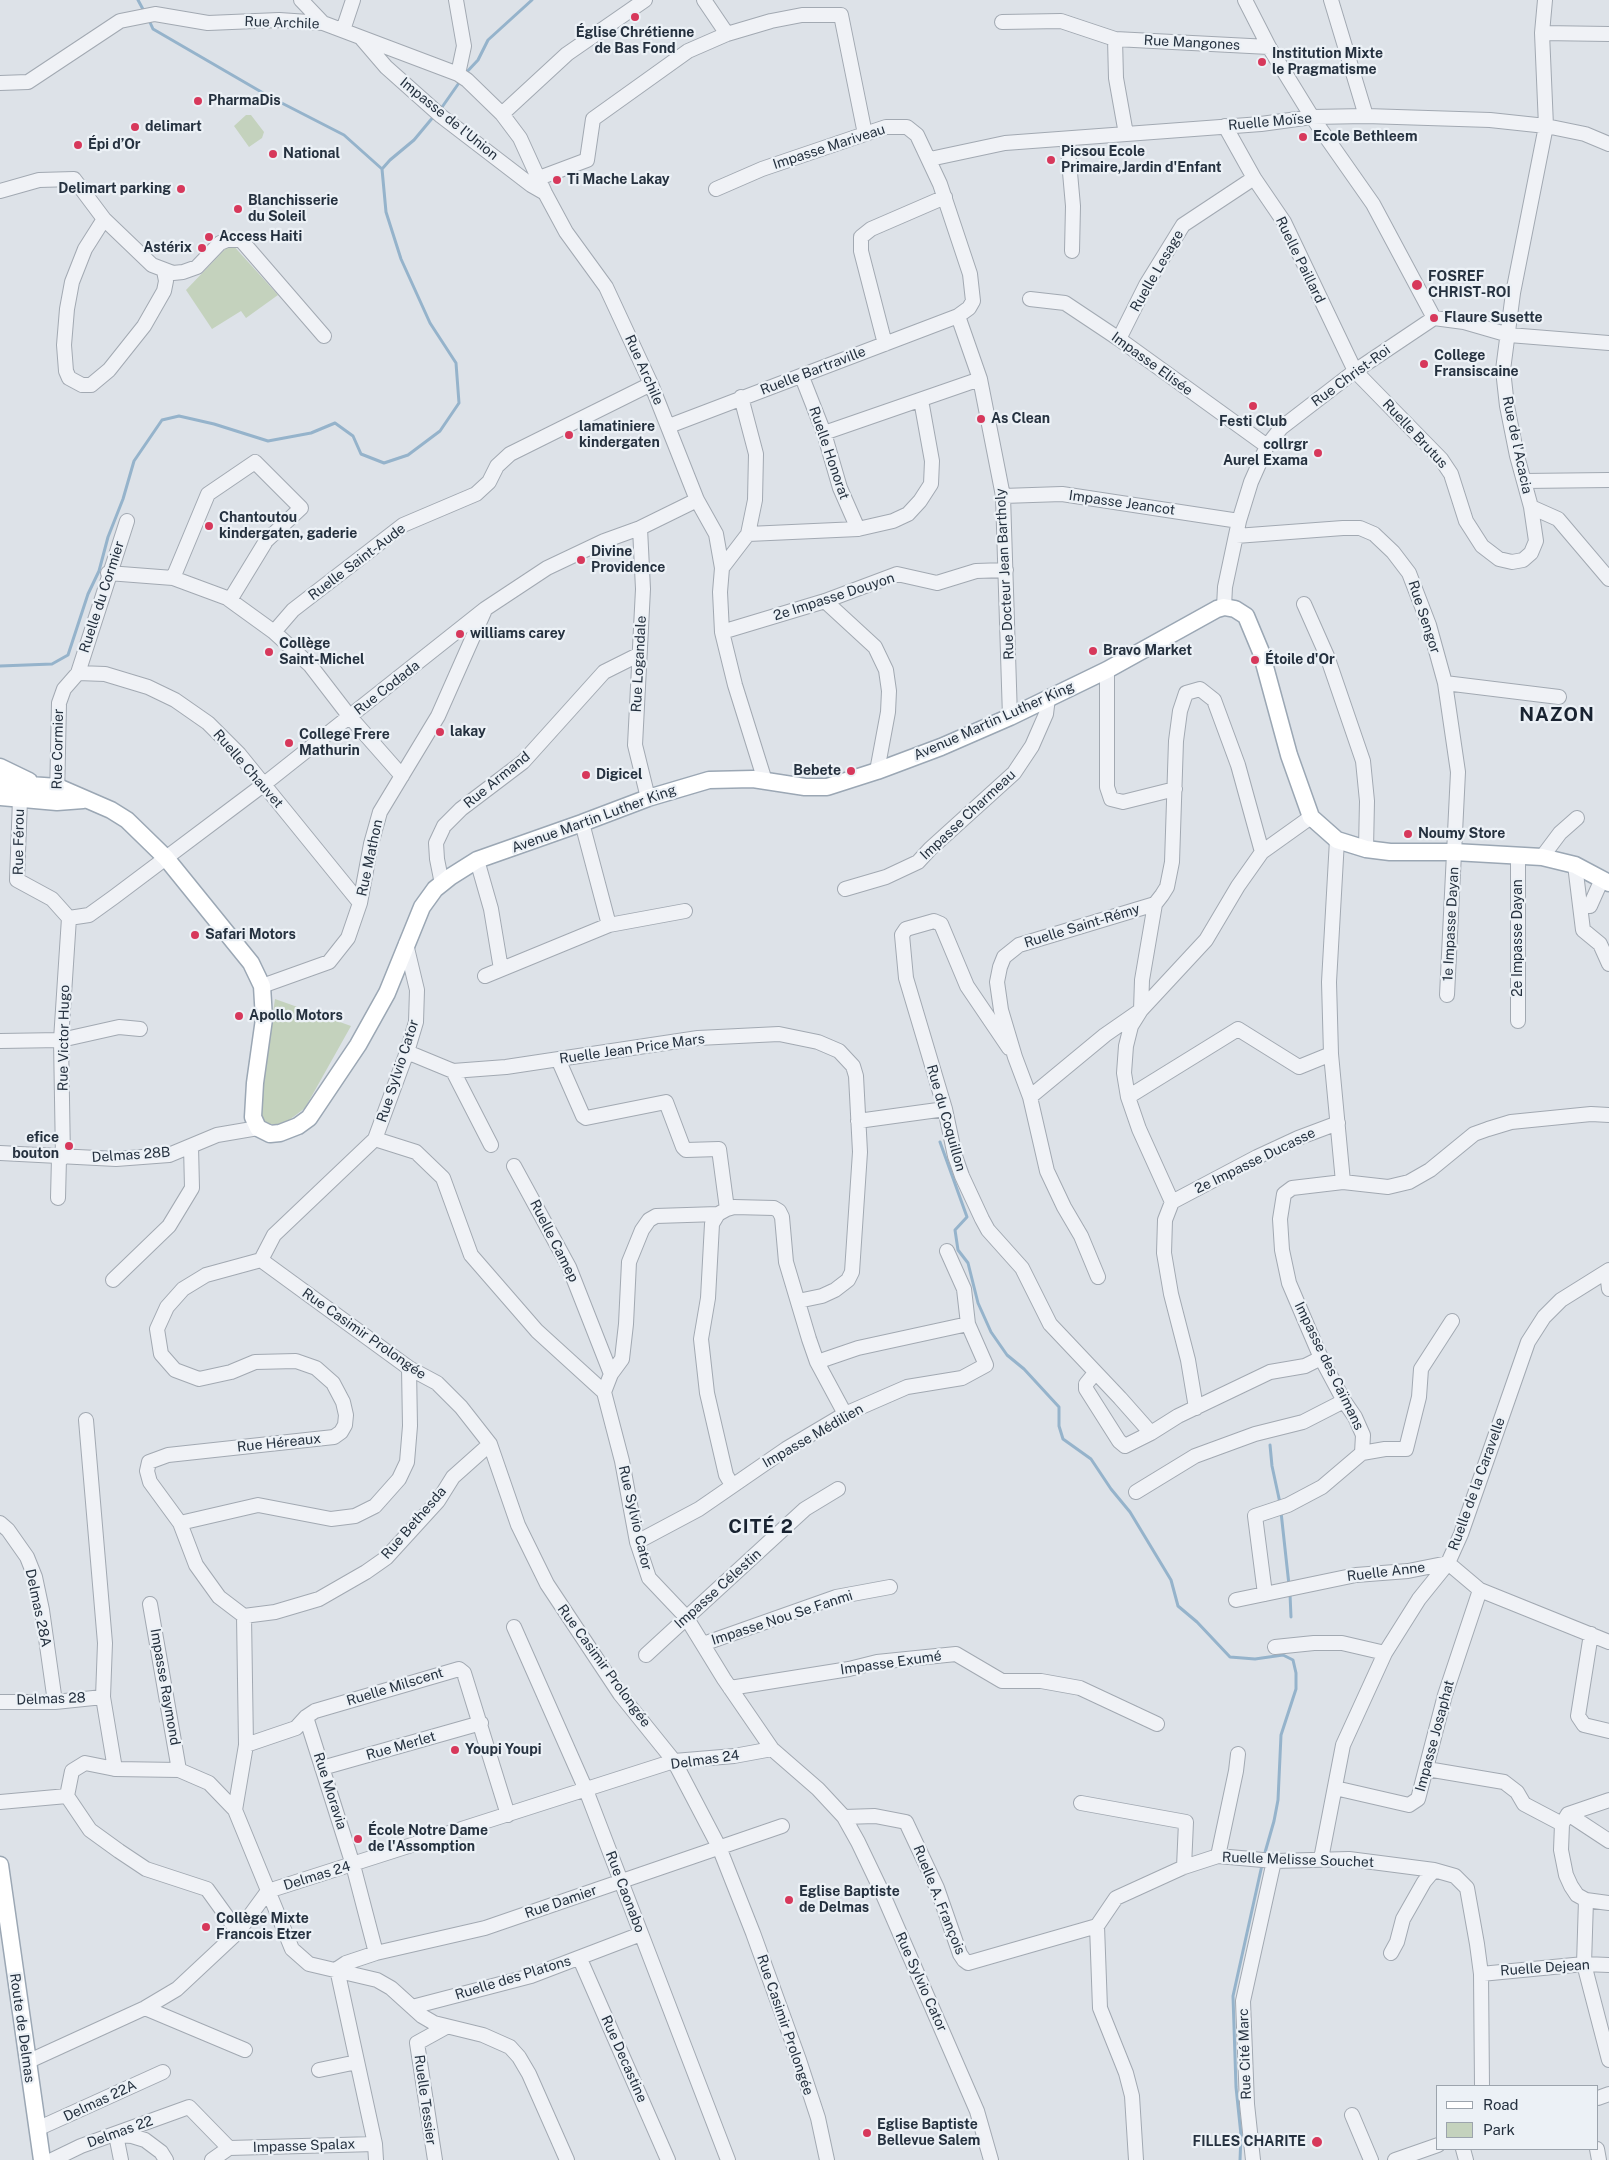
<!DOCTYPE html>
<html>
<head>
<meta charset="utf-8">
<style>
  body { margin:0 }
  #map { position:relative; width:1609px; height:2160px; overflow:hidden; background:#dde2e8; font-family:"Public Sans",sans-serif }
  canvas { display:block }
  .legend { position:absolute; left:1436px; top:2085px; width:162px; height:65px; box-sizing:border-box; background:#ecf1f6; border:1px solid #9ca4ad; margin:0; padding:6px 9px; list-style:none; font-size:15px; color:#25313f }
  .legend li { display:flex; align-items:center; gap:10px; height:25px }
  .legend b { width:25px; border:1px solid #9ca4ad }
</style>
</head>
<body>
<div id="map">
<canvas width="1609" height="2160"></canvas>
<ul class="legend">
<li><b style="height:6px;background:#fff"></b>Road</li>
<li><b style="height:14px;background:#c4d2bd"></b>Park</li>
</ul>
</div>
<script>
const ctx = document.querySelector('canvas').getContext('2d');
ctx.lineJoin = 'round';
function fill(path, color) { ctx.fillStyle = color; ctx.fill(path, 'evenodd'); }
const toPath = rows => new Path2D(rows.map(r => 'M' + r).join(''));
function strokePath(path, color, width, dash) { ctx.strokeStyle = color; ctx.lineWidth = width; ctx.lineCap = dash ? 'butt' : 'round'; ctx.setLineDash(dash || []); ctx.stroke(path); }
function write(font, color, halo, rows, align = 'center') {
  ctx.font = font + ' "Public Sans",sans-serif'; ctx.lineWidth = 4.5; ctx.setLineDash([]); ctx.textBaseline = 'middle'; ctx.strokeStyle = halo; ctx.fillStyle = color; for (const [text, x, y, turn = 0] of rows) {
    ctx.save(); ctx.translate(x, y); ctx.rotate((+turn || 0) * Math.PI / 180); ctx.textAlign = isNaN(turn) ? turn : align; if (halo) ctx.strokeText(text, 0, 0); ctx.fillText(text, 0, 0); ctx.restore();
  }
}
const green = toPath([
  [246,115,251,115,264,132,262,138,249,147,234,126],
  [231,243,278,295,246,318,241,311,212,329,186,290],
  [275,999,351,1026,305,1108,284,1124,263,1124,258,1114]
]);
const stream = toPath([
  [138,0,145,13],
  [148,18,153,29,270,97,344,135,382,169],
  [464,75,478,60,488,40,532,0],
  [440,110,461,80],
  [0,666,52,664,68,655,88,594,99,571,108,537,123,499,134,461,162,420,179,416,214,424,268,441,311,433,335,423,353,436,361,454,384,463,408,455,440,431,459,403,456,363,430,323,401,259,386,212,382,169,390,160,414,140,434,116],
  [940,1142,967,1217,955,1230,958,1250,968,1263,978,1303,991,1332,1007,1355,1024,1369,1059,1407,1059,1426,1063,1439,1091,1459,1111,1489,1130,1512,1171,1580,1178,1606,1197,1622,1230,1657,1255,1659,1283,1655,1293,1660,1296,1673,1296,1689,1281,1735,1278,1800,1274,1821,1264,1856],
  [1270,1445,1272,1466,1280,1503],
  [1281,1512,1289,1585],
  [1290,1594,1291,1617],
  [1240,2160,1241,2135,1236,2087,1233,1996,1262,1865]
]);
const minor = toPath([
  [301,0,323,23],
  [456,0,464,46,458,74],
  [704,0,727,34],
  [1245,0,1269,47,1312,117,1373,204,1434,318],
  [1331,0,1366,116],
  [1545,0,1542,33,1546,126,1513,293,1503,370,1507,406,1517,456,1531,507,1558,519,1609,579],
  [1002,22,1061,21,1115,39,1269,47],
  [343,30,353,0],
  [1542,33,1609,34],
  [362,39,386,67,441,116,531,185,545,193],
  [1115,39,1116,78,1126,134],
  [0,83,28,82,120,21,155,14,208,23,279,20,323,23,458,74,467,80,502,114,520,138,545,193,566,232,606,287,651,384,697,500,716,534,722,568,720,592,722,632,735,685,765,781],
  [502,114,567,54,645,0],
  [1225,126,1254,178,1284,222,1355,371,1441,459,1451,474,1466,521,1482,546,1499,559,1512,562,1523,560,1531,553,1536,541,1531,507],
  [1067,139,1073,206,1072,251],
  [930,159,1005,143,1261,124,1312,117,1366,116,1490,120,1546,126,1585,134,1609,144],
  [539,178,587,160,593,119,688,51,727,34,771,21,802,15,841,15,865,134],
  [0,191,39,180,74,179,104,219,152,265,173,273,183,272,197,267,220,243,227,240,241,240,324,336],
  [104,219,85,249,72,282,67,309,64,345,66,371,69,378,82,385,91,385,109,370,144,326,164,291,166,281,164,271],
  [1030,299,1065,303,1119,339,1267,446],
  [958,316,980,379,1003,496,1010,717],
  [1119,339,1146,285,1183,225,1254,178],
  [885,344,861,251,861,237,871,229,945,197],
  [802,377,824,433,840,488,858,529],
  [669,426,958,316,969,308,973,301,970,274,940,184,917,135,907,127,886,127,865,134,762,169,716,189],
  [824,433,980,379],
  [1524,481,1609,480],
  [1003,496,1062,494,1239,521],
  [640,528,643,589,635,745,648,798],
  [748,534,858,529,893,521,908,514,920,501,931,484,932,461,921,400],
  [1236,536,1343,528,1360,528,1374,534,1393,552,1409,573,1429,625,1445,683,1458,772,1447,995],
  [722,568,748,534,755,500,756,454,741,397],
  [108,573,173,578,227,598,274,632,310,665,350,717,402,776],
  [173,578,208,494,255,462,301,508,266,541,230,600],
  [825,601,875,647,886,670,889,691,888,712,877,771],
  [1304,604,1327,656,1363,761,1367,801,1366,849],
  [1224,607,1225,587,1239,521,1251,482,1267,446,1281,428,1355,371,1434,318,1464,322,1509,335,1609,343],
  [274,632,293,610,403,525,476,494,489,482,497,466,510,454,651,384],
  [722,632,825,601,897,574,937,583,976,571,1006,570],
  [1107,670,1107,787,1111,799,1123,802,1175,789],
  [78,673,105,674,148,687,175,700,208,723,239,754,360,903],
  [78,673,127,521],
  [1445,683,1559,697],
  [57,798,59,703,64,689,78,673],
  [20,799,17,880,52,899,69,918],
  [582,823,609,925],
  [1337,840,1329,982,1331,1054,1343,1182],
  [1542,857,1560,833,1577,818],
  [477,860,491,909,501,969],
  [1575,865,1583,930,1600,944,1609,964],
  [442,884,437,859,436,843,444,826,461,809,523,762,604,672,638,655],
  [845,889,886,877,918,862,930,849,1014,773,1032,746,1046,714,1048,698],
  [1155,904,1142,980,1141,1010,1131,1026,1126,1046,1124,1073,1128,1097,1139,1129,1172,1202],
  [1590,906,1602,879],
  [69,918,89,915,114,897,263,785,485,609,547,568,604,541,640,528,697,500],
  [406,944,417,990,416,1022,407,1052,375,1139,416,1152,443,1178,471,1255,537,1331,604,1392,622,1461,637,1542,649,1578,686,1617,724,1679,772,1749,818,1789,844,1817,858,1842,881,1890,977,2111,991,2160],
  [485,976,609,925,685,911],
  [262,986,329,962,348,938,360,903,371,844,380,812,438,716,484,612],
  [1518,1021,1518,855],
  [0,1041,61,1040,119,1027,140,1029],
  [1009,1048,967,986,941,924,934,921,906,929,902,935,906,978,945,1109,955,1156,962,1176,982,1219,988,1230,1022,1268,1050,1324,1120,1398,1151,1433],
  [407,1052,453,1071,506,1067,698,1038,779,1034,818,1042,839,1051,853,1066,856,1076,860,1152,852,1272,848,1280,835,1290,822,1296,798,1301],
  [558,1059,583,1116,586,1118,666,1102,683,1147,686,1150,719,1149,727,1209],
  [453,1071,491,1145],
  [1030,1097,1105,1035,1141,1010,1206,940,1238,886,1262,852,1311,817],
  [1128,1097,1238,1029,1299,1067,1331,1054],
  [858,1121,945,1109],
  [375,1139,274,1235,261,1260,206,1275,183,1289,167,1307,157,1329,161,1354,175,1370,199,1379,231,1372,255,1362,296,1361,316,1368,333,1383,343,1402,346,1415,345,1425,341,1432,334,1437,168,1455,149,1462,147,1471,150,1482,180,1523,196,1565,219,1597,244,1616,246,1745,235,1810,292,1949,309,1964,377,1980,391,1988,422,2016,434,2023,483,2035,510,2047,519,2057,529,2074,567,2160],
  [0,1153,116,1159,169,1155,217,1135,258,1128],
  [63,1158,61,1040,69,918],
  [514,1166,569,1267,611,1374],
  [58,1198,59,1158],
  [1172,1202,1165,1220,1164,1253,1171,1294,1188,1360,1196,1408],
  [1172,1202,1257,1157,1298,1138,1338,1123],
  [261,1260,409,1368,437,1383,461,1407,490,1444,518,1525,547,1584,620,1694,674,1761,719,1847,753,1933,799,2060,818,2118,827,2160],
  [1607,1272,1609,1289],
  [1098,1277,1081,1236,1064,1207,1047,1171,1030,1097,1015,1057,1001,1010,997,982,1000,967,1004,957,1019,945,1155,904,1162,895,1167,887,1172,862,1176,741,1180,711,1186,693,1200,689,1214,700,1238,765,1262,852],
  [113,1280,169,1226,192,1188,191,1146],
  [817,1362,858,1348,968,1324,964,1289,947,1251],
  [1095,1373,1086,1384,1086,1389,1119,1441,1125,1446,1151,1433,1178,1416,1270,1372,1305,1366,1321,1358],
  [604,1392,611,1374,622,1359,626,1324,629,1262,642,1230,649,1220,656,1216,718,1214],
  [86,1420,105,1643,103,1697,115,1769],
  [1362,1453,1363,1435,1355,1417,1344,1401,1321,1358,1289,1283,1282,1250,1280,1219,1284,1194,1292,1188,1343,1182,1388,1187,1409,1182,1430,1170,1474,1134,1488,1129,1511,1122,1591,1114,1609,1115],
  [732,1485,726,1475,707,1393,701,1339,708,1298,712,1224,718,1214,727,1209,734,1207,774,1208,779,1211,782,1217,786,1262,809,1339,817,1362,845,1414],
  [1136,1492,1195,1456,1255,1434,1303,1422,1344,1401],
  [0,1523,8,1530,27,1557,35,1577,42,1610,55,1702],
  [180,1523,258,1505,331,1519,355,1516,375,1506,399,1479,407,1462,410,1426,409,1368],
  [637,1542,699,1509,786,1449,845,1414,907,1387,962,1378,986,1365,968,1324],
  [1265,1594,1255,1516,1288,1505,1322,1487,1362,1453,1385,1449,1406,1449,1419,1397,1421,1369,1452,1321],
  [1236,1600,1356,1575,1408,1571,1448,1563,1480,1590,1609,1642],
  [150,1604,179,1770],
  [244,1616,275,1612,319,1599,366,1572,386,1558,438,1501,453,1477,490,1444],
  [514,1627,586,1790,728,2160],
  [1591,1634,1578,1716,1584,1725,1609,1731],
  [703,1644,836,1597,890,1587],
  [1275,1647,1314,1643,1342,1643,1385,1653],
  [646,1655,805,1509,838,1489],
  [730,1688,849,1669,877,1662,956,1654,1002,1681,1041,1681,1080,1688,1157,1724],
  [0,1702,55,1702,103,1697],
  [306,1717,353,1865,376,1953],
  [246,1745,296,1728,306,1717,315,1711,459,1669,464,1673,508,1815],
  [322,1768,481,1723],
  [1427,1769,1504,1782,1517,1792,1524,1804,1562,1824],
  [1335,1788,1409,1805,1418,1799,1445,1695,1480,1590],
  [1609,1800,1568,1814,1562,1824,1561,1850,1566,1875,1571,1886,1577,1895,1586,1900,1584,1964,1609,2060],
  [0,1802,67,1796],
  [1081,1803,1186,1822,1184,1867],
  [235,1810,209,1783,179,1770,115,1769,85,1763,72,1771,67,1796,90,1830,119,1851,146,1869,207,1889,238,1932],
  [1568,1814,1609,1841],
  [844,1817,875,1816,906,1822,937,1888,960,1954,964,1960,968,1963,1097,1926],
  [1218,1856,1236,1771,1238,1754],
  [1321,1859,1343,1745,1385,1653,1419,1599,1448,1563,1461,1534,1528,1342,1544,1317,1561,1300,1609,1270],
  [1586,1900,1609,1903],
  [1097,1926,1116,1898,1184,1867,1218,1856,1274,1861,1349,1859,1434,1870,1455,1876,1467,1888,1477,1944,1481,1974,1482,2086],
  [1097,1926,1100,2008,1126,2073,1132,2096,1136,2160],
  [1391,1953,1397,1942,1403,1919,1424,1882,1434,1870],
  [580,1959,668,2160],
  [1481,1974,1584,1964,1609,1965],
  [412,2007,531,1976,641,1934],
  [145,2008,245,2050],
  [27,2062,145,2008,177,1989,238,1932,268,1891,674,1761,734,1756,772,1749],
  [319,2070,357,2062],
  [1598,2098,1609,2094],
  [1352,2115,1371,2160],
  [37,2129,163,2072],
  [1463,2149,1466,2160],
  [1597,2149,1599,2160],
  [52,2160,81,2146,189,2107,229,2148,375,2144],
  [121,2160,116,2135,132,2136,145,2140,161,2152,166,2160],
  [212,2160,229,2148],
  [376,2160,375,2144,337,1969,346,1963,376,1953,485,1928,782,1826],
  [435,2160,417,2043,446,2027],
  [1253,2160,1247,2104,1243,2001,1274,1861],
  [1395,2160,1438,2145]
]);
const major = toPath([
  [0,767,29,781],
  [0,783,58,787,111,810,127,820,166,858,251,963,262,986,264,1019,255,1083,253,1117,258,1128,270,1134,280,1133,298,1126,309,1118,358,1045,387,993,422,907,435,889,450,877,477,860,582,823,648,798,709,780,753,779,805,787,827,787,877,771,941,747,1010,717,1107,670,1217,609,1224,607,1235,609,1246,616,1261,652,1289,755,1311,817,1337,840,1366,849,1390,852,1454,852,1542,857,1575,865,1609,883],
  [0,797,57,802,83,800],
  [0,1865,42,2160]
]);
const markers = [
  [635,17,5,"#d7385b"],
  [1262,62,5,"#d7385b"],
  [198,101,5,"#d7385b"],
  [135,127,5,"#d7385b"],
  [1303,137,5,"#d7385b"],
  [78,145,5,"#d7385b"],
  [273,154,5,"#d7385b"],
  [1051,160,5,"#d7385b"],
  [557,180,5,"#d7385b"],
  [181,189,5,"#d7385b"],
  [238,209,5,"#d7385b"],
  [209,237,5,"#d7385b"],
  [202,248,5,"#d7385b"],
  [1417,285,6,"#d7385b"],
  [1434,318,5,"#d7385b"],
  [1424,364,5,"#d7385b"],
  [1253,406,5,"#d7385b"],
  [981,419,5,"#d7385b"],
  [569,435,5,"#d7385b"],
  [1318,453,5,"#d7385b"],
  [209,526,5,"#d7385b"],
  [581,560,5,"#d7385b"],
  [460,634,5,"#d7385b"],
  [1093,651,5,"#d7385b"],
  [269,652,5,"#d7385b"],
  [1255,660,5,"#d7385b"],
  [440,732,5,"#d7385b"],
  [289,743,5,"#d7385b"],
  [851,771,5,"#d7385b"],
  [586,775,5,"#d7385b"],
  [1408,834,5,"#d7385b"],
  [195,935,5,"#d7385b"],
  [239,1016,5,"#d7385b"],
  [69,1146,5,"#d7385b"],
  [455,1750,5,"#d7385b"],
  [358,1839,5,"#d7385b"],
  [789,1900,5,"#d7385b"],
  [206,1927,5,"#d7385b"],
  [867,2133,5,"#d7385b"],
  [1317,2142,6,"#d7385b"]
];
const streetNames = [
  ["Rue Archile",282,23,2],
  ["Rue Mangones",1192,43,3],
  ["Impasse de l'Union",449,119,39],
  ["Ruelle Moïse",1270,122,-5],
  ["Impasse Mariveau",829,147,-18],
  ["Ruelle Paillard",1300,260,64],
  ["Ruelle Lesage",1157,271,-60],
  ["Impasse Elisée",1152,364,36],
  ["Rue Archile",644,370,66],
  ["Ruelle Bartraville",813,371,-21],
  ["Rue Christ-Roi",1351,376,-36],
  ["Ruelle Brutus",1415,434,47],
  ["Rue de l'Acacia",1517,445,78],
  ["Ruelle Honorat",829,453,71],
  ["Impasse Jeancot",1122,503,8],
  ["Ruelle Saint-Aude",357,562,-37],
  ["Rue Docteur Jean Bartholy",1005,574,-93],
  ["Ruelle du Cormier",102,597,-72],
  ["2e Impasse Douyon",834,597,-18],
  ["Rue Sengor",1424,617,72],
  ["Rue Logandale",639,664,-87],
  ["Rue Codada",387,688,-38],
  ["Avenue Martin Luther King",994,721,-24],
  ["Rue Cormier",58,749,-89],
  ["Ruelle Chauvet",248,769,49],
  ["Rue Armand",497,780,-39],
  ["Impasse Charmeau",968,815,-43],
  ["Avenue Martin Luther King",594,819,-20],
  ["Rue Férou",19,842,-89],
  ["Rue Mathon",370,858,-78],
  ["1e Impasse Dayan",1451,924,-87],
  ["Ruelle Saint-Rémy",1082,926,-17],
  ["2e Impasse Dayan",1518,938,-90],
  ["Rue Victor Hugo",64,1038,-89],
  ["Ruelle Jean Price Mars",632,1049,-8],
  ["Rue Sylvio Cator",398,1071,-72],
  ["Rue du Coquillon",946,1118,74],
  ["Delmas 28B",131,1155,-4],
  ["2e Impasse Ducasse",1255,1161,-26],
  ["Ruelle Camep",554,1241,63],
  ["Rue Casimir Prolongée",364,1334,35],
  ["Impasse des Caïmans",1329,1366,64],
  ["Impasse Médilien",813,1436,-30],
  ["Rue Héreaux",279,1443,-6],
  ["Ruelle de la Caravelle",1477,1484,-70],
  ["Rue Sylvio Cator",635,1518,77],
  ["Rue Bethesda",414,1523,-49],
  ["Ruelle Anne",1386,1572,-7],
  ["Impasse Célestin",718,1589,-42],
  ["Delmas 28A",38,1608,78],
  ["Impasse Nou Se Fanmi",782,1618,-18],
  ["Impasse Exumé",891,1663,-8],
  ["Rue Casimir Prolongée",604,1666,54],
  ["Impasse Raymond",165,1687,80],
  ["Ruelle Milscent",395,1687,-17],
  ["Delmas 28",51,1699,-2],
  ["Impasse Josaphat",1435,1736,-75],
  ["Rue Merlet",401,1746,-16],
  ["Delmas 24",705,1760,-8],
  ["Rue Moravia",330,1791,72],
  ["Ruelle Melisse Souchet",1298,1860,2],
  ["Delmas 24",317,1876,-17],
  ["Rue Caonabo",625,1892,69],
  ["Ruelle A. François",939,1900,68],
  ["Rue Damier",561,1902,-19],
  ["Ruelle Dejean",1545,1968,-4],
  ["Ruelle des Platons",513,1978,-17],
  ["Rue Sylvio Cator",921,1982,66],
  ["Rue Casimir Prolongée",785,2025,71],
  ["Route de Delmas",22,2028,82],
  ["Rue Cité Marc",1245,2054,-92],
  ["Rue Decastine",624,2059,66],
  ["Ruelle Tessier",425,2100,82],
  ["Delmas 22A",100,2101,-25],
  ["Delmas 22",120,2132,-20],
  ["Impasse Spalax",304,2146,-2]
];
const poiNames = [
  ["Église Chrétienne",635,33,"center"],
  ["de Bas Fond",635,49,"center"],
  ["Institution Mixte",1272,54],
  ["le Pragmatisme",1272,70],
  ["PharmaDis",208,101],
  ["delimart",145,127],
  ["Ecole Bethleem",1313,137],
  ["Épi d’Or",88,145],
  ["Picsou Ecole",1061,152],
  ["Primaire,Jardin d'Enfant",1061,168],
  ["National",283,154],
  ["Ti Mache Lakay",567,180],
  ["Delimart parking",171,189,"right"],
  ["Blanchisserie",248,201],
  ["du Soleil",248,217],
  ["Access Haiti",219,237],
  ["Astérix",192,248,"right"],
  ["FOSREF",1428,277],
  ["CHRIST-ROI",1428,293],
  ["Flaure Susette",1444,318],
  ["College",1434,356],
  ["Fransiscaine",1434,372],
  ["As Clean",991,419],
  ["Festi Club",1253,422,"center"],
  ["lamatiniere",579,427],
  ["kindergaten",579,443],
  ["collrgr",1308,445,"right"],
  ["Aurel Exama",1308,461,"right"],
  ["Chantoutou",219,518],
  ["kindergaten, gaderie",219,534],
  ["Divine",591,552],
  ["Providence",591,568],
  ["williams carey",470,634],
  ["Collège",279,644],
  ["Saint-Michel",279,660],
  ["Bravo Market",1103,651],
  ["Étoile d'Or",1265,660],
  ["lakay",450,732],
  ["College Frere",299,735],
  ["Mathurin",299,751],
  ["Bebete",841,771,"right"],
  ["Digicel",596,775],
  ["Noumy Store",1418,834],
  ["Safari Motors",205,935],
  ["Apollo Motors",249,1016],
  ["efice",59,1138,"right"],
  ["bouton",59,1154,"right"],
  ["Youpi Youpi",465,1750],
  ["École Notre Dame",368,1831],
  ["de l'Assomption",368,1847],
  ["Eglise Baptiste",799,1892],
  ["de Delmas",799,1908],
  ["Collège Mixte",216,1919],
  ["Francois Etzer",216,1935],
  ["Eglise Baptiste",877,2125],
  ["Bellevue Salem",877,2141],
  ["FILLES CHARITE",1306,2142,"right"]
];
const districtNames = [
  ["NAZON",1557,715],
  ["CITÉ 2",761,1527]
];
fill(green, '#c4d2bd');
strokePath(stream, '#95b3cb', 3);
strokePath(minor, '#a2a9b2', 16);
strokePath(major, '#9ba7b4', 19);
strokePath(minor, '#f0f2f6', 14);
strokePath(major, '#fff', 16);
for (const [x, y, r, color] of markers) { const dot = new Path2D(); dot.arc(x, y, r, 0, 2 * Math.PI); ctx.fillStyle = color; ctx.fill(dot); strokePath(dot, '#ecf1f6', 2); }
write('14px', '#25313f', '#ecf1f6', streetNames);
write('bold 14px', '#25313f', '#ecf1f6', poiNames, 'left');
ctx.letterSpacing = '1px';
write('bold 19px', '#182230', '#ecf1f6', districtNames);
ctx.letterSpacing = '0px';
</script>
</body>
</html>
